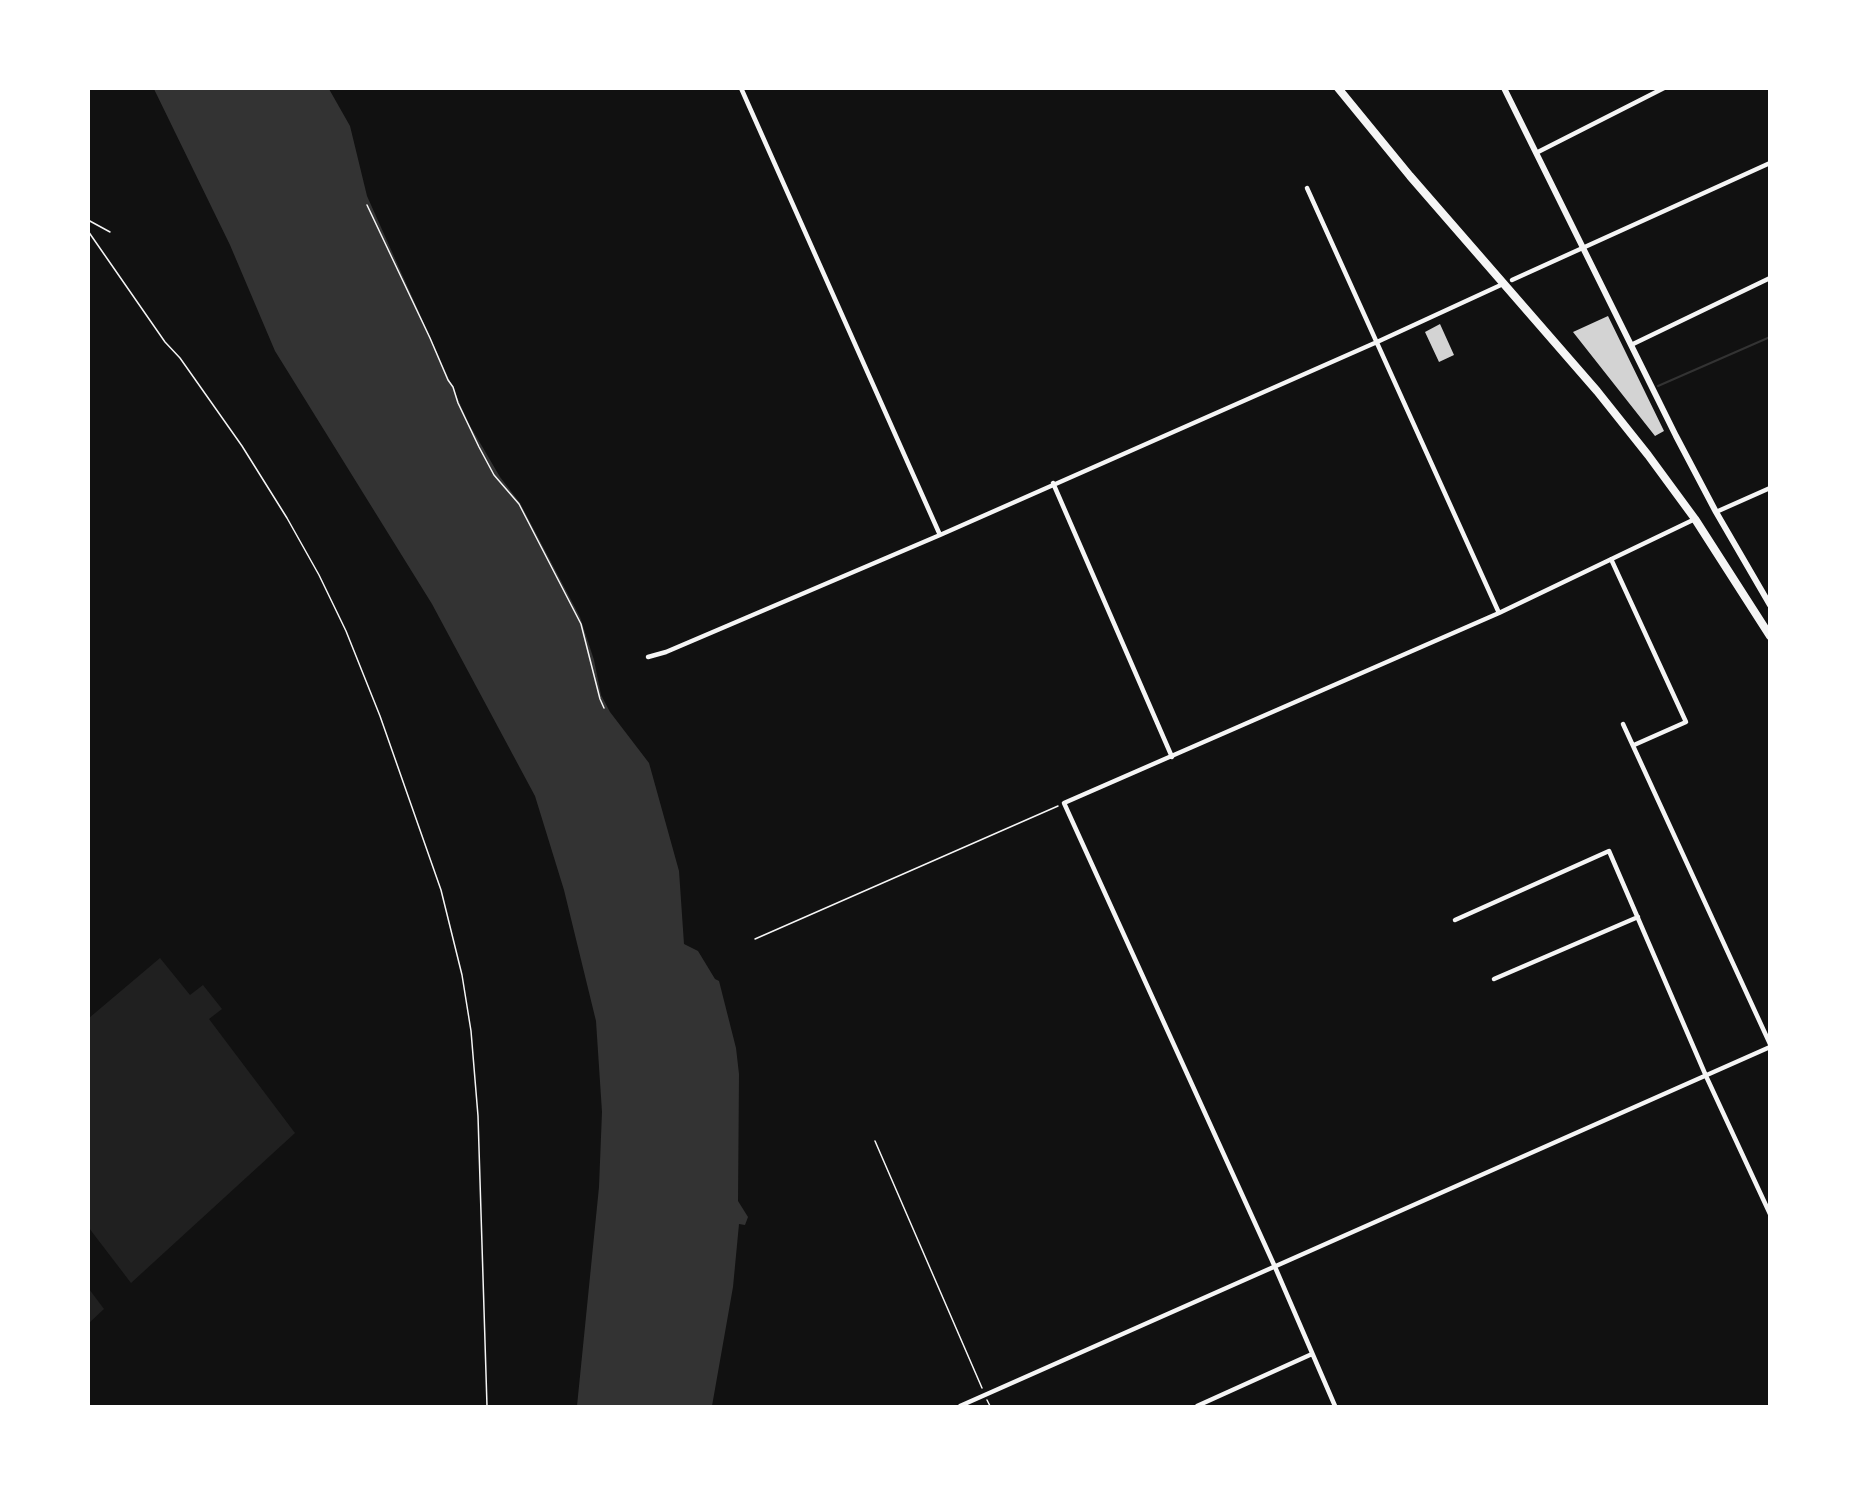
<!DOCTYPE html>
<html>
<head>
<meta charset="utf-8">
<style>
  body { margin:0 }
  #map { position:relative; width:1858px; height:1495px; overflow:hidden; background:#111; font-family:"Roboto Condensed",sans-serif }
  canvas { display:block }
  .frame { position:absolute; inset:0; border:90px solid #fff; pointer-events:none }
</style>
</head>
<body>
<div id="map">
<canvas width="1858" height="1495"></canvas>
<div class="frame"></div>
</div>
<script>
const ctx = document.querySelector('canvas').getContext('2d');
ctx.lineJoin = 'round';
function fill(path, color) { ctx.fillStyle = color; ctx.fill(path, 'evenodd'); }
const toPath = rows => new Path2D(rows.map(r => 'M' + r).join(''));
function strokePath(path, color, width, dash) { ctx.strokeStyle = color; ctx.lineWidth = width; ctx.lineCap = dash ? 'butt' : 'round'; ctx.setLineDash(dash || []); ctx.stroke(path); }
const green = toPath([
  [160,958,190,995,203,985,222,1009,209,1019,295,1133,131,1283,89,1228,89,1018],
  [89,1289,104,1309,89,1323,88,1323]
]);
const water = toPath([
  [154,89,329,89,350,126,367,196,469,424,500,477,520,503,580,617,594,660,601,695,610,712,649,763,679,871,684,944,698,951,715,979,719,981,736,1048,739,1074,738,1201,748,1217,745,1225,739,1224,733,1287,712,1406,577,1406,599,1187,602,1112,596,1021,564,890,535,796,432,604,275,351,230,245]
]);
const stream = toPath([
  [1658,386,1770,337]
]);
const building = toPath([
  [1608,316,1664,431,1655,436,1573,332],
  [1440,324,1454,355,1439,362,1425,332]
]);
const path = toPath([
  [367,205,430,338,448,380,453,387,458,403,479,447,494,475,519,504,581,624,600,699,604,708],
  [88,220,110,232],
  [88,231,165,342,180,358,242,446,287,518,319,575,346,631,380,716,441,890,462,975,471,1031,478,1116,487,1406],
  [755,939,1058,806],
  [875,1141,982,1388],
  [987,1400,990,1406]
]);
const minor = toPath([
  [741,88,940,535],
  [1536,153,1664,88],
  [1307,188,1499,613],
  [1512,280,1770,163],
  [1631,345,1770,278],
  [1053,483,1172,757],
  [1716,512,1770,488],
  [1611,559,1686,722,1634,745],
  [648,657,666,652,940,535,1377,342,1503,284],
  [1623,724,1770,1044],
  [1455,920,1609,851,1706,1076,1770,1214],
  [1494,979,1638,917],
  [960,1406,1770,1047],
  [1197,1406,1312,1354],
  [1335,1406,1275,1267,1064,803,1499,613,1695,519]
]);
const tertiary = toPath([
  [1504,88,1676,436,1716,512,1770,605]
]);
const primary = toPath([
  [1338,88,1410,176,1597,391,1648,455,1695,519,1770,636]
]);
fill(green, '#202020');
fill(water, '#333');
strokePath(stream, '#333', 2);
fill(building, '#d3d3d3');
strokePath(path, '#f5f5f5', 1.5);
strokePath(minor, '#f5f5f5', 4.5);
strokePath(tertiary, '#f5f5f5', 6);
strokePath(primary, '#f5f5f5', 8);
</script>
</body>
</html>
